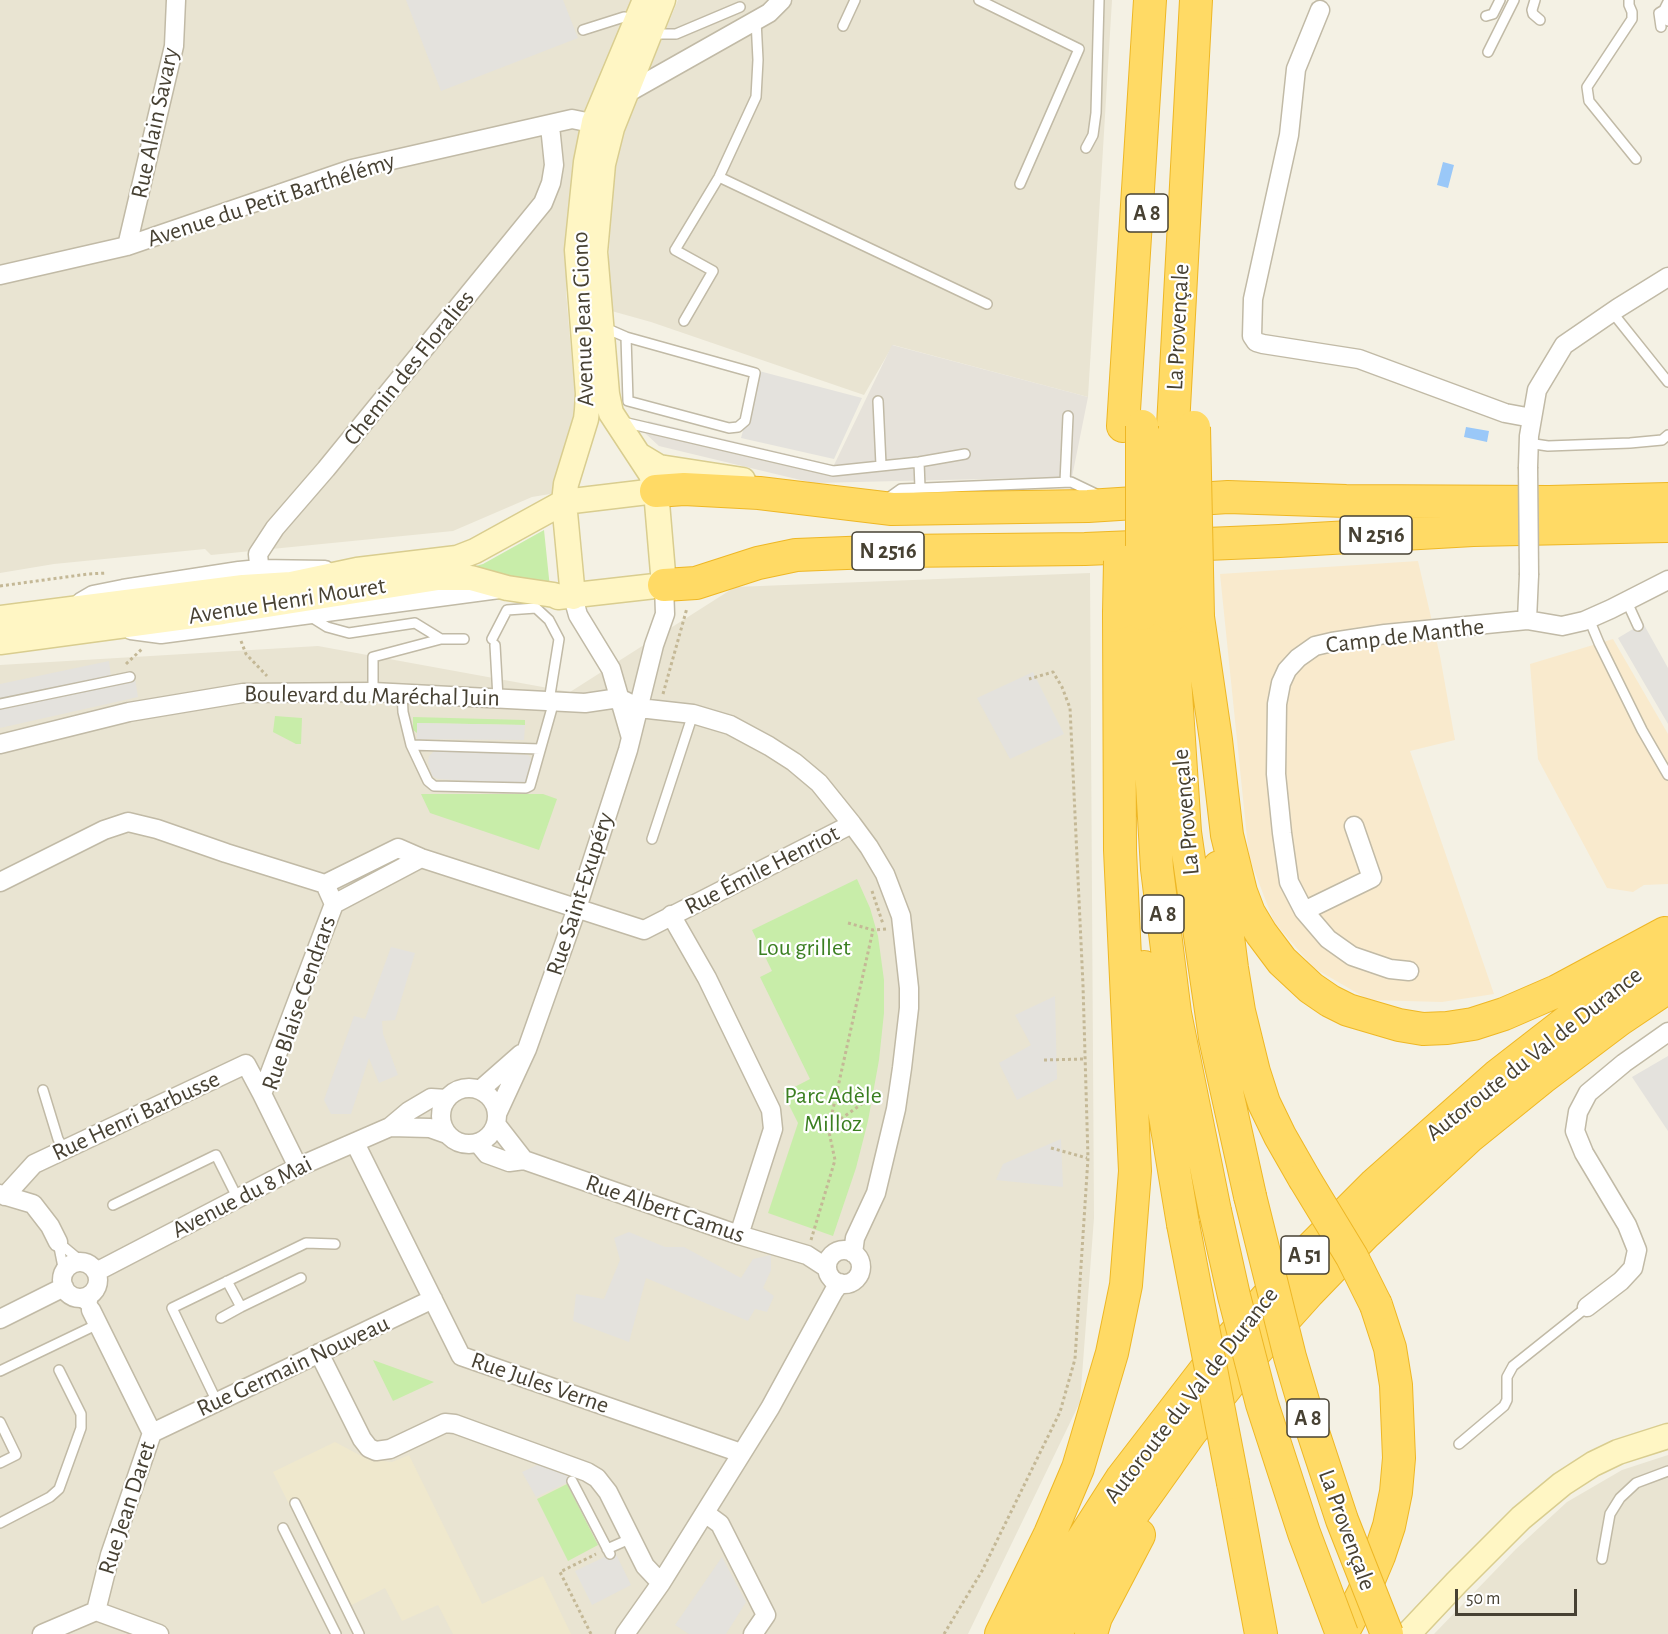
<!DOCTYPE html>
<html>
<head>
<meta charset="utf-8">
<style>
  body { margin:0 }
  #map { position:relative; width:1668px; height:1634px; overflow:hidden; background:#f4f1e4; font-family:"Alegreya Sans",sans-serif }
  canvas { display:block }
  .scale { position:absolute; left:1455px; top:1589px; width:122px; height:27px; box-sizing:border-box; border:3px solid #474133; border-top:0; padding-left:8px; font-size:18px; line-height:21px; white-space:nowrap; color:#474133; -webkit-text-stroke:4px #fff; paint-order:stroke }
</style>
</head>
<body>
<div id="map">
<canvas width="1668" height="1634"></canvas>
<div class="scale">50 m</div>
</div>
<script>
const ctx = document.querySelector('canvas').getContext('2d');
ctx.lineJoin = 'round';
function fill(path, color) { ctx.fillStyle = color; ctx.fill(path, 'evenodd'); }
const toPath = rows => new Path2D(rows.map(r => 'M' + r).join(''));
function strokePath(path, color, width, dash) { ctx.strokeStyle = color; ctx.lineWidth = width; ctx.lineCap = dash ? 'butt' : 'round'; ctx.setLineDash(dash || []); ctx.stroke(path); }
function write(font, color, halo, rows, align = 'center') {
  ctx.font = font + ' "Alegreya Sans",sans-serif'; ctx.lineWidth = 4.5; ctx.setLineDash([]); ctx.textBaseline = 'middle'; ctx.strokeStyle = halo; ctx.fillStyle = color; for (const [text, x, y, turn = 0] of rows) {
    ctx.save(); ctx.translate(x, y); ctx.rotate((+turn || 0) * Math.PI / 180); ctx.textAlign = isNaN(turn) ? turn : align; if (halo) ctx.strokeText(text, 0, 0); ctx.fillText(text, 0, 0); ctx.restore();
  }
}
const residential = toPath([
  [0,0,637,0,577,166,566,292,577,419,556,493,532,497,453,531,211,555,205,549,54,564,0,573],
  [678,0,1112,0,1088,397,893,345,864,395,651,322,608,310,611,160],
  [1090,573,1094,1218,1080,1402,968,1634,0,1634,0,665,318,646,570,692,735,587],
  [1668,1455,1668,1634,1434,1634,1516,1549,1567,1502,1622,1470]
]);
const commercial = toPath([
  [1418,561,1440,656,1455,740,1410,751,1494,994,1442,1002,1369,1000,1314,968,1274,922,1249,857,1220,574],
  [1613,639,1668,734,1668,884,1644,885,1633,892,1607,888,1538,759,1530,664]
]);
const industrial = toPath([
  [892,345,1088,397,1072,477,813,483,659,446,646,434,648,421,834,465]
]);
const education = toPath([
  [335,1442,367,1459,392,1462,409,1455,482,1604,543,1576,571,1634,453,1634,438,1605,402,1621,385,1588,342,1610,273,1472]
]);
const green = toPath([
  [544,530,550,588,472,567,483,564],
  [275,716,302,718,301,744,296,744,273,732],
  [413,717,525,720,525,725,417,723,417,733,413,730],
  [421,794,543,794,557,799,539,850,430,813],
  [857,879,870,908,878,936,884,980,884,1013,879,1060,868,1121,856,1168,833,1236,768,1213,798,1123,783,1093,810,1079,760,977,772,971,752,930],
  [373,1360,434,1382,393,1401],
  [567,1484,598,1545,568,1561,537,1499]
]);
const parking = toPath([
  [406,0,563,0,578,38,441,91],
  [759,371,862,398,834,459,741,438],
  [1643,623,1668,668,1668,724,1618,638],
  [109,661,111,677,134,672,138,697,0,728,0,684],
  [1033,672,1064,734,1010,759,977,698],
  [417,723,525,725,524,740,417,739],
  [443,750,528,755,531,758,532,765,528,779,523,784,438,779,432,776,428,762,429,756,434,751],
  [391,947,415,953,395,1020,382,1021,383,1034,398,1075,379,1083,369,1058,351,1114,331,1114,324,1100,354,1016,365,1019],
  [1055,996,1057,1079,1017,1100,999,1063,1031,1045,1015,1015],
  [1668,1056,1668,1131,1632,1077],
  [1061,1139,1063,1187,996,1180,1003,1164],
  [629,1232,665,1247,684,1247,741,1278,753,1259,771,1255,771,1270,763,1288,774,1296,767,1312,755,1309,748,1321,646,1278,629,1342,573,1321,576,1294,604,1299,620,1260,614,1238],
  [548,1460,582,1476,536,1497,522,1472],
  [615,1552,631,1585,592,1605,575,1571],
  [722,1557,746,1602,726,1634,689,1634,675,1625]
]);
const water = toPath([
  [1443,162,1454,165,1448,188,1437,185],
  [1466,427,1489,431,1487,442,1464,437]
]);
const path = toPath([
  [0,586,88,574,107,573],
  [241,641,246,654,267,676],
  [126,664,143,648],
  [663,694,687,608],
  [872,891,883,924],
  [848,923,873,930,886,929],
  [1044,1060,1084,1059],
  [831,1126,874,1095,881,1093],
  [1051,1148,1087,1158],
  [811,1240,835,1160,829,1132,829,1127,873,930],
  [591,1634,560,1572,596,1554],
  [944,1634,982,1571,1060,1412,1075,1359,1088,1158,1083,985,1070,708,1062,687,1053,672,1029,679]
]);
const lane = toPath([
  [979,0,1079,49,1020,184],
  [1535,0,1532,10,1533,14,1540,20],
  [1629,0,1629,5,1632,12,1632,19,1587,87,1589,101,1636,159],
  [1668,2,1664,10,1668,21],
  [1486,16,1493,14,1500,0],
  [843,26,855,0],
  [1661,27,1659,13,1664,10],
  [583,30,624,17,636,19],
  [652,34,676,34,740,7],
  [1488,52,1514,0],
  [1086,148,1093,135,1096,113,1099,0],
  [719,177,987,304],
  [1612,312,1668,382],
  [684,321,713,271,675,250,719,177,756,97,758,60,756,20],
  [603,327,626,337,755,373,745,421,738,427,729,428,628,401,626,337],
  [878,401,881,465],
  [623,422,833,471,919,462,965,454],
  [1528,443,1548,446,1630,443,1662,440,1668,435],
  [919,462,920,488],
  [1065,482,1068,416],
  [887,499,901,489,1071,482,1098,495],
  [1627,602,1638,626],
  [311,617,327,627,349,633,415,623,441,639],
  [1589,619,1599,643,1642,730,1668,775],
  [492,639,507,610,536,608,549,620,559,639,549,701],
  [495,645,498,698],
  [373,692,373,657,441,639,464,639],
  [402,693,403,712,411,745,428,781,434,786,526,788,530,786,554,701],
  [0,704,130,677],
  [411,745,540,749],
  [652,839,693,714],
  [43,1090,58,1139,64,1149],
  [113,1205,216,1155,238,1199],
  [58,1242,82,1262],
  [58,1242,64,1272],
  [75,1297,91,1310],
  [241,1307,301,1278],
  [91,1310,94,1291],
  [221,1318,241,1307,227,1281],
  [0,1371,98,1324],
  [217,1402,172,1308,306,1243,335,1244],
  [0,1422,16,1455,0,1463],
  [1459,1444,1504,1406,1507,1400,1507,1377,1513,1366,1587,1307],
  [572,1481,610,1554],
  [295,1503,359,1634],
  [0,1523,50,1497,59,1489,81,1428,81,1414,59,1370],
  [283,1528,336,1634],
  [607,1549,632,1538],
  [1602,1559,1610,1514,1620,1498,1636,1483,1668,1471]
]);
const street = toPath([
  [1320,10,1296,69,1289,135,1253,299,1252,336,1256,342,1263,344,1359,359,1505,413,1532,418],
  [622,96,769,13,782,0],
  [127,246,174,46,176,0],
  [0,275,127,246,352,169,572,119,606,126],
  [1528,467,1529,436,1537,390,1564,345,1618,308,1668,277],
  [262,596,258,554,275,528,326,469,543,203,551,183,554,165,550,126],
  [573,597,578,615,611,669,631,738],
  [81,602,93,595,123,589,239,571,259,569,325,570],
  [1527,620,1529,575],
  [131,630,161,634,499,589],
  [0,744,129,712,243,693,373,692,585,703,619,698,639,708,693,714,730,725,769,746,794,762,819,783,852,824,869,847,885,874,901,916,909,988,909,1008,902,1068,896,1109,876,1193,855,1238,853,1253],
  [1354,826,1372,878,1304,911,1289,882,1282,833,1276,774,1277,704,1281,683,1287,670,1298,658,1315,646,1332,642,1385,634,1527,620,1562,626,1584,621,1611,609,1668,580],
  [0,882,104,830,128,822,157,829,226,853,325,884],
  [325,884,398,848,421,858,644,930,852,824],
  [334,904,421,858],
  [1304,911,1328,939,1352,956,1390,969,1409,971],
  [671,915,707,978,771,1110,773,1129,739,1235],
  '441 1116a28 28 0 1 1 56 0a28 28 0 1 1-56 0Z',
  [480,1090,521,1054],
  [497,1114,527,1049,577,908,628,750,654,645,665,614,664,585],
  [496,1124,524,1160],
  [390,1127,430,1128,447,1134],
  [355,1143,461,1356,741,1453],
  [478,1143,487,1154,509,1162,524,1160,739,1235,807,1255,827,1268],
  [298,1167,262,1094,334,904,325,884],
  [0,1194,33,1204,50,1226,58,1242],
  [5,1196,34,1164,246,1064,262,1094],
  '827 1267a17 17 0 1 1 34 0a17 17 0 1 1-34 0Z',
  '62 1280a18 18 0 1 1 36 0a18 18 0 1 1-36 0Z',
  [96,1272,298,1167,390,1127,409,1111,431,1098,447,1099],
  [1587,1307,1621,1281,1633,1268,1637,1250,1627,1225,1584,1153,1575,1131,1578,1112,1588,1093,1624,1063,1668,1032],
  [91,1310,152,1433,110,1555,96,1611],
  [0,1319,64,1287],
  [319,1353,362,1439,369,1448,376,1451,390,1449,445,1423,455,1424,587,1472,597,1478,608,1492,645,1566,661,1583],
  [152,1433,433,1299],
  [705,1513,720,1524,766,1615,753,1634],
  [42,1634,96,1611,159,1634],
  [625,1634,661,1583,770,1408,834,1291,840,1283]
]);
const secondary = toPath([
  [639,455,659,467,743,480],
  [573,597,564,502,566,484,586,419,587,410,588,394,577,250,586,162,594,122,645,0],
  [0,618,243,587,291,584,357,570,457,558,475,551,564,502,656,491],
  [0,642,223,612,438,578,471,578,507,588,554,595,558,597,664,585,656,491,651,474,611,413,607,394,595,252,603,164,612,128,663,0],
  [1408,1634,1457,1582,1521,1518,1562,1484,1593,1464,1618,1452,1668,1436]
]);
const highway = toPath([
  [1123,426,1150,0],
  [1173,426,1196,0],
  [656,491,684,489,759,493,892,509,1088,506,1228,497,1346,501,1549,502,1668,499],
  [664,585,696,583,758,563,796,555,897,551,1085,549,1279,541,1473,530,1668,526],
  [1142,614,1157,869,1175,1013,1215,1211],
  [1171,616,1185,832,1215,1038,1250,1196],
  [1198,617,1216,740,1227,835,1241,892,1249,913,1261,933,1282,961,1311,988,1330,1001,1348,1010,1399,1025,1423,1029,1447,1028,1473,1024,1504,1014,1557,991,1665,933],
  [1219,867,1232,968,1239,1011,1254,1072,1264,1103,1280,1136,1304,1178],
  [1144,967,1157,1068,1183,1224],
  [1233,1483,1261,1634],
  [1001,1634,1050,1534,1078,1468,1112,1353,1126,1285,1135,1171,1120,850,1119,613],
  [1022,1634,1122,1478,1219,1352,1307,1252,1374,1185,1497,1076,1573,1017,1668,953],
  [1055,1634,1110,1546,1191,1432,1247,1361,1308,1293,1366,1233,1469,1137,1542,1078,1619,1020,1668,987],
  [1091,1634,1096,1617,1139,1535],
  [1342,1634,1363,1594,1379,1556,1389,1526,1396,1492,1399,1458,1396,1385,1390,1348,1376,1305]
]);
const streetBridge = toPath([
  [1528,467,1529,575]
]);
const highwayBridge = toPath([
  [1194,427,1198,617],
  [1119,613,1120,561],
  [1142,614,1142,426],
  [1171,616,1172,437],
  [1304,1178,1352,1257,1376,1305],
  [1250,1196,1290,1357,1306,1411,1342,1520,1387,1634],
  [1215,1211,1234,1296,1262,1404,1304,1533,1342,1634],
  [1183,1224,1233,1483]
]);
const shields = [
  [1147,213,42],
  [1376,535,72],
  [888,551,72],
  [1163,914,42],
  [1305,1255,48],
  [1308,1418,42]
];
const shieldNames = [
  ["A 8",1147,213],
  ["N 2516",1376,535],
  ["N 2516",888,551],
  ["A 8",1163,914],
  ["A 51",1305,1255],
  ["A 8",1308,1418]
];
const streetNames = [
  ["Rue Alain Savary",155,123,-78],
  ["Avenue du Petit Barthélémy",271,200,-18],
  ["Avenue Jean Giono",583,319,-92],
  ["La Provençale",1178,327,-87],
  ["Chemin des Floralies",409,368,-51],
  ["Avenue Henri Mouret",287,601,-9],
  ["Camp de Manthe",1405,636,-7],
  ["Boulevard du Maréchal Juin",372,696,1],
  ["La Provençale",1186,812,-95],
  ["Rue Émile Henriot",762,870,-27],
  ["Rue Saint-Exupéry",580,894,-72],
  ["Rue Blaise Cendrars",299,1003,-71],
  ["Autoroute du Val de Durance",1534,1054,-38],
  ["Rue Henri Barbusse",136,1116,-25],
  ["Avenue du 8 Mai",242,1197,-27],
  ["Rue Albert Camus",665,1209,19],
  ["Rue Germain Nouveau",293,1366,-25],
  ["Rue Jules Verne",540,1383,19],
  ["Autoroute du Val de Durance",1191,1395,-52],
  ["Rue Jean Daret",127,1508,-72],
  ["La Provençale",1347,1530,70]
];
const parkNames = [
  ["Lou grillet",804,948],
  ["Parc Adèle",833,1096],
  ["Milloz",833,1124]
];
fill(residential, '#e9e4d2');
fill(commercial, '#f9eacd');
fill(industrial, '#e6e2da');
fill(education, '#efe8cd');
fill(green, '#c8eda9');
fill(parking, '#e4e2dd');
fill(water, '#9ac8f8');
strokePath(lane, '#c1baa6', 12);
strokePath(street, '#c1baa6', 21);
strokePath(secondary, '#d9cd8f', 27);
strokePath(highway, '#eeb725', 34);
strokePath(path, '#c4b896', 3, [3, 3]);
strokePath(lane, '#fff', 9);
strokePath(street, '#fff', 18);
strokePath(secondary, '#fff6c4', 24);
strokePath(highway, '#ffda65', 32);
strokePath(streetBridge, '#c1baa6', 21, []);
strokePath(highwayBridge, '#eeb725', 34, []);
strokePath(streetBridge, '#fff', 18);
strokePath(highwayBridge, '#ffda65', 32);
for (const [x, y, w] of shields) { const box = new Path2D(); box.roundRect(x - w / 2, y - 19, w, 38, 4.5); ctx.fillStyle = '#fff'; ctx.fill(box); strokePath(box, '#474133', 1.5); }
write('bold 22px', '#474133', null, shieldNames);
write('24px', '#474133', '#fff', streetNames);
write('24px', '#3b7f21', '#fff', parkNames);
</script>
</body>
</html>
